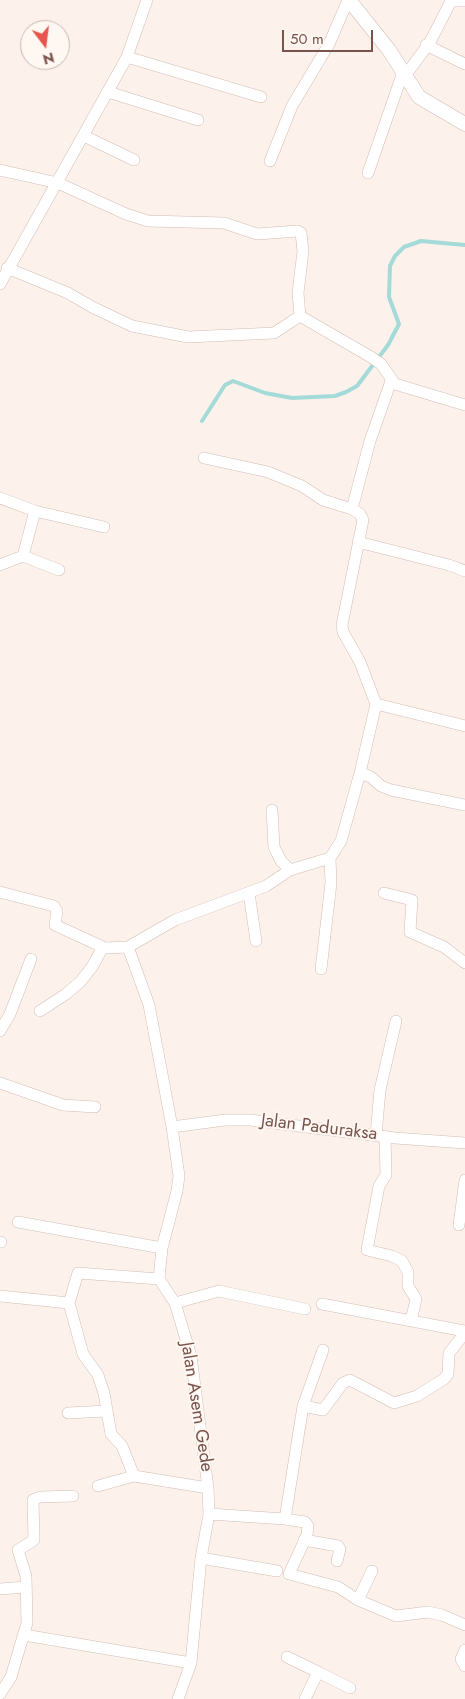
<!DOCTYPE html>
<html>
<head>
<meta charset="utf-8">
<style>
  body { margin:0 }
  #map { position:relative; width:465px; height:1699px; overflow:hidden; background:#fdf2eb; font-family:Jost,sans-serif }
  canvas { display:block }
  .north { position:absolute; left:20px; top:20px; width:50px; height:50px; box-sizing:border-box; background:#fff7f2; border:1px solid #c9b6b0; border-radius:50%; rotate:165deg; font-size:14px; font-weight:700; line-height:20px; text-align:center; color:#79544c }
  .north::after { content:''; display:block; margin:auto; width:18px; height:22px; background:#e7554f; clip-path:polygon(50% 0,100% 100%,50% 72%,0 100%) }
  .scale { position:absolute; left:282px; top:30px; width:91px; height:22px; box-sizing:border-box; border:2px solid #79544c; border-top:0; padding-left:6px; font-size:15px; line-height:18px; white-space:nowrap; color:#79544c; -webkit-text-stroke:4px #fff7f2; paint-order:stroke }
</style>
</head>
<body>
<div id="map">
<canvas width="465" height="1699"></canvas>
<div class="north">N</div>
<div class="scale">50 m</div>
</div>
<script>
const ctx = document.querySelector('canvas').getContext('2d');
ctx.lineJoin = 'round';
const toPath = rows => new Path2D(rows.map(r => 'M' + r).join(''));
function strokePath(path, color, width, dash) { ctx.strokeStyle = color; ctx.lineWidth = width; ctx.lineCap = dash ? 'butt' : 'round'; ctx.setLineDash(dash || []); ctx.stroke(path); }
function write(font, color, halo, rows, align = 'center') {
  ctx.font = font + ' Jost,sans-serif'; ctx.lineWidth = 4; ctx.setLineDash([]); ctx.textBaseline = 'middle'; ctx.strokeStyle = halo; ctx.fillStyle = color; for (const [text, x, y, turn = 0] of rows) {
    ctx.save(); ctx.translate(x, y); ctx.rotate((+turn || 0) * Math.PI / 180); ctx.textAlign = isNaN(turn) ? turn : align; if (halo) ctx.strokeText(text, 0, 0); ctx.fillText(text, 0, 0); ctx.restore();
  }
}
const stream = toPath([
  [202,421,225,385,233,381,265,393,292,398,335,396,346,392,357,386,388,345,399,324,389,297,390,266,395,256,404,247,421,241,465,245]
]);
const minor = toPath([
  [426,45,465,64],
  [127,57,261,97],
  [405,76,430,42,451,1,465,1],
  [108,92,198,120],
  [84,136,134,160],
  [270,161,292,106,329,44,348,0],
  [0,170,58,183,126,214,148,221,224,223,257,234,298,231,301,233,303,251,298,293,300,316,371,357,381,364,395,384,465,405],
  [368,173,403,72],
  [7,268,68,293,92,307,132,326,188,337,274,333,300,316],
  [0,284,127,57,147,0],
  [204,458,268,472,302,486,323,500,352,509,360,514,363,520,342,625,343,632,360,662,376,704],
  [0,498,35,511,104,527],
  [352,509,370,441,391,381],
  [358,542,449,565,465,571],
  [23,556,59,570],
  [0,565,23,556,35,511],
  [360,773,371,777,381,786,391,790,465,805],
  [272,810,274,847,281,861,290,870],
  [0,892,54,906,57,911,55,925,105,948,128,947,175,920,266,886,290,870,330,858,341,841,360,773,376,704,465,726],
  [249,893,256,941],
  [384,893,412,900,410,932,444,947,465,963],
  [128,947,149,1005,172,1127,179,1176,177,1191,162,1248,159,1279,175,1303,191,1356,208,1488,209,1514,201,1558,191,1663,178,1699],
  [321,969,331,883,330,858],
  [40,1011,66,994,80,982,92,967,103,947],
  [0,1031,10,1014,31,959],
  [0,1083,63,1105,95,1107],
  [172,1127,225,1120,250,1120,395,1138,465,1143],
  [376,1135,380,1090,396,1021],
  [385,1136,386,1175,379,1186,367,1250,392,1256,402,1261,408,1272,408,1286,416,1299,411,1321],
  [18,1222,162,1248],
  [459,1225,465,1180],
  [0,1242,1,1242],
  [159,1279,78,1273,69,1303,83,1354,98,1375,104,1393,111,1434,122,1446,134,1476,208,1488],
  [0,1296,69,1303],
  [175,1303,219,1291,305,1309],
  [322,1304,465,1331],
  [303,1406,323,1410,343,1383,350,1380,394,1403,417,1396,444,1379,448,1374,449,1353,465,1333],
  [68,1413,106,1411],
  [98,1486,134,1476],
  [209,1514,285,1519,305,1522,308,1526,307,1535,289,1574,338,1587,358,1600,396,1616,428,1612,442,1615,465,1625],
  [285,1519,303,1406,323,1350],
  [304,1540,338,1546,340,1549,337,1561],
  [201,1558,277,1571],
  [0,1589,26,1587],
  [358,1600,372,1571],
  [24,1635,191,1663],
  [465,1650,461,1659,465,1666],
  [287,1657,318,1672],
  [0,1694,11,1677,27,1623,26,1576,18,1550,34,1540,33,1500,40,1497,73,1496],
  [305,1699,318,1672,350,1688]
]);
const tertiary = toPath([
  [349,0,389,50,419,97,465,124]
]);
const streetNames = [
  ["Jalan Paduraksa",319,1128,7],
  ["Jalan Asem Gede",196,1407,81]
];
strokePath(stream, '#a4dad8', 4);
strokePath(minor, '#d3bbb2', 12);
strokePath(tertiary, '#d3bbb2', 15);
strokePath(minor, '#fff', 11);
strokePath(tertiary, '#fff', 14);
write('18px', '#79544c', '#fff7f2', streetNames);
</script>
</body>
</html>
